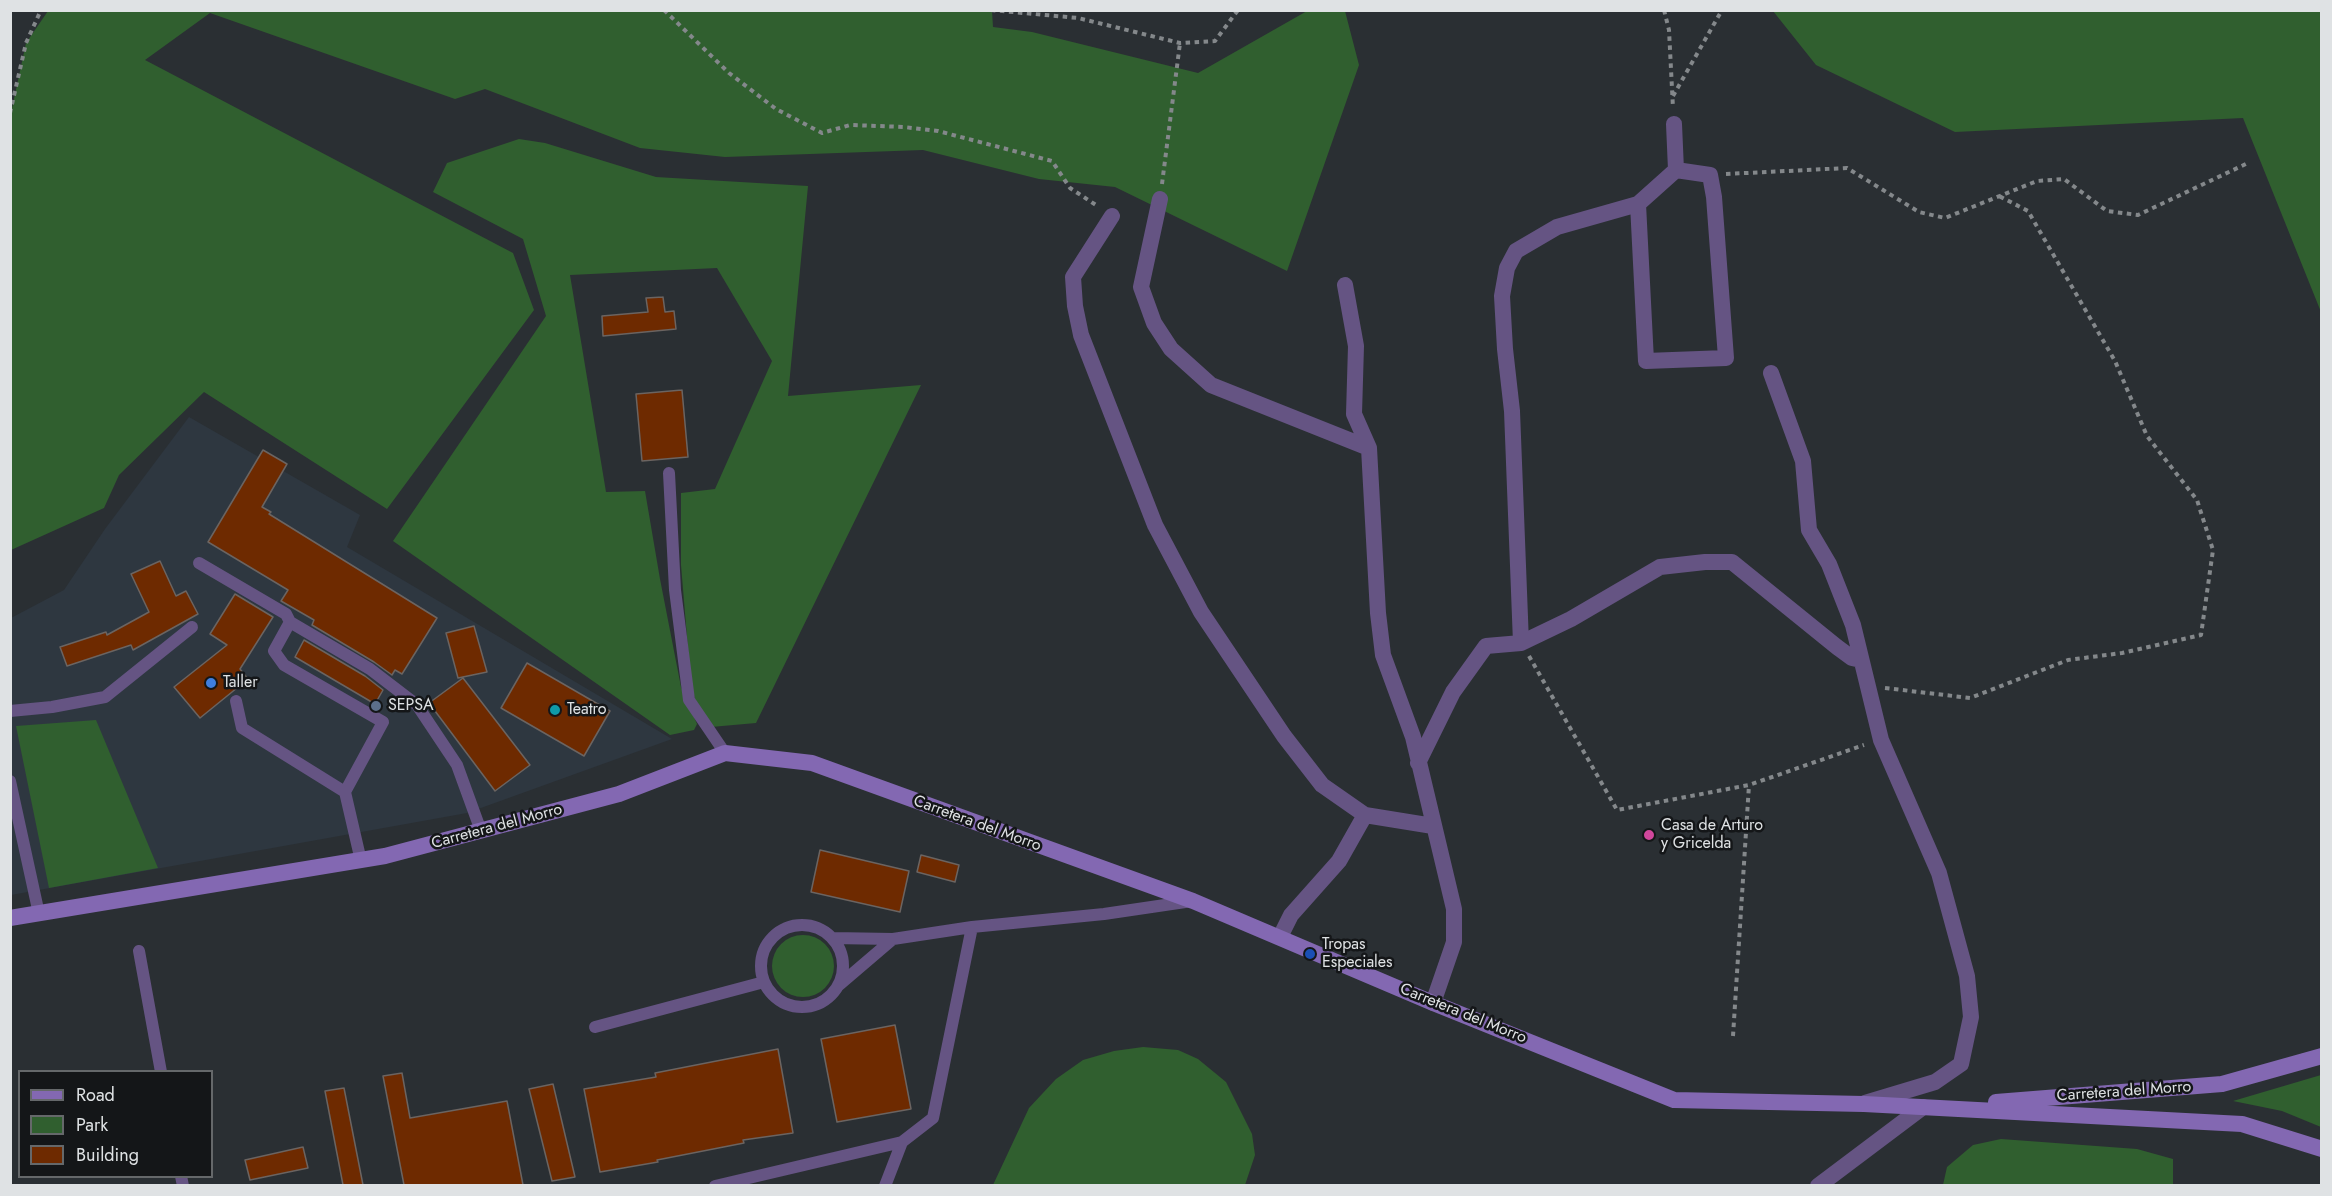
<!DOCTYPE html>
<html>
<head>
<meta charset="utf-8">
<style>
  body { margin:0 }
  #map { position:relative; width:2332px; height:1196px; overflow:hidden; background:#2a2f33; font-family:Jost,sans-serif }
  canvas { display:block }
  .frame { position:absolute; inset:0; border:12px solid #dfe2e4; pointer-events:none }
  .legend { position:absolute; left:18px; top:1070px; width:195px; height:108px; box-sizing:border-box; background:#141618; border:2px solid #65686a; margin:0; padding:8px 10px; list-style:none; font-size:18px; color:#dfe2e4 }
  .legend li { display:flex; align-items:center; gap:12px; height:30px }
  .legend b { width:30px; border:2px solid #65686a }
</style>
</head>
<body>
<div id="map">
<canvas width="2332" height="1196"></canvas>
<div class="frame"></div>
<ul class="legend">
<li><b style="height:8px;background:#8368b2"></b>Road</li>
<li><b style="height:16px;background:#305f2f"></b>Park</li>
<li><b style="height:16px;background:#6e2a00"></b>Building</li>
</ul>
</div>
<script>
const ctx = document.querySelector('canvas').getContext('2d');
ctx.lineJoin = 'round';
function fill(path, color) { ctx.fillStyle = color; ctx.fill(path, 'evenodd'); }
const toPath = rows => new Path2D(rows.map(r => 'M' + r).join(''));
function strokePath(path, color, width, dash) { ctx.strokeStyle = color; ctx.lineWidth = width; ctx.lineCap = dash ? 'butt' : 'round'; ctx.setLineDash(dash || []); ctx.stroke(path); }
function write(font, color, halo, rows, align = 'center') {
  ctx.font = font + ' Jost,sans-serif'; ctx.lineWidth = 5; ctx.setLineDash([]); ctx.textBaseline = 'middle'; ctx.strokeStyle = halo; ctx.fillStyle = color; for (const [text, x, y, turn = 0] of rows) {
    ctx.save(); ctx.translate(x, y); ctx.rotate((+turn || 0) * Math.PI / 180); ctx.textAlign = isNaN(turn) ? turn : align; if (halo) ctx.strokeText(text, 0, 0); ctx.fillText(text, 0, 0); ctx.restore();
  }
}
const built = toPath([
  [189,417,360,515,347,547,672,739,467,813,11,895,11,618,64,590,105,529]
]);
const green = toPath([
  [48,11,992,11,993,27,1032,32,1198,73,1307,11,1345,11,1359,65,1287,271,1115,187,1039,179,923,150,725,157,640,148,485,89,455,99,210,13,145,60,513,253,534,310,387,509,204,392,119,475,104,508,11,550,11,113,26,43],
  [1773,11,2321,11,2321,312,2243,118,1955,132,1816,65],
  [519,139,545,143,656,177,808,186,788,396,921,385,756,723,711,727,695,699,691,685,681,565,681,493,715,489,772,361,717,268,570,275,606,492,645,491,660,579,681,687,697,724,694,730,670,735,393,541,546,316,523,239,433,192,447,163],
  [96,720,158,868,49,888,16,726],
  '772 966a31 31 0 1 1 62 0a31 31 0 1 1-62 0Z',
  [1143,1047,1178,1050,1198,1059,1226,1082,1252,1134,1255,1155,1245,1185,993,1185,1029,1108,1056,1079,1083,1060,1114,1051],
  [2321,1075,2321,1127,2282,1111,2233,1101],
  [2001,1139,2137,1149,2173,1159,2173,1185,1943,1185,1947,1167,1973,1145]
]);
const building = toPath([
  [663,297,665,312,674,311,676,329,603,336,602,316,648,312,646,298,663,297],
  [682,390,688,457,642,461,636,394,682,390],
  [263,450,287,464,262,507,271,512,269,514,437,618,402,674,395,670,392,675,374,662,312,625,314,620,281,601,288,590,208,542,263,450],
  [160,561,176,596,186,591,198,614,133,650,131,645,67,666,60,647,106,632,107,635,149,612,131,574,160,561],
  [235,594,273,617,240,669,248,679,200,718,174,687,227,645,210,634,235,594],
  [474,626,487,672,458,678,446,633,474,626],
  [304,640,365,676,383,690,375,704,295,657,304,640],
  [527,663,610,711,584,756,501,708,527,663],
  [463,678,530,765,495,791,429,703,463,678],
  [820,850,909,871,900,912,811,892,820,850],
  [921,855,959,865,955,882,917,872,921,855],
  [895,1025,911,1109,837,1122,821,1039,895,1025],
  [778,1049,793,1133,743,1140,744,1143,657,1160,658,1162,600,1172,584,1089,656,1077,655,1073,778,1049],
  [402,1073,410,1118,507,1101,523,1185,404,1185,383,1076,402,1073],
  [553,1084,575,1177,552,1181,529,1089,553,1084],
  [344,1088,363,1185,343,1185,325,1091,344,1088],
  [303,1147,308,1168,250,1180,245,1160,303,1147]
]);
const path = toPath([
  [664,10,729,73,776,109,822,133,850,125,904,127,938,131,1052,161,1070,188,1099,207],
  [991,10,1078,18,1180,43,1215,41,1238,10],
  [1664,10,1669,30,1673,108],
  [1673,96,1722,10],
  [10,113,26,43,41,10],
  [1726,174,1847,168,1919,212,1945,218,2037,181,2064,179,2107,211,2138,215,2248,163],
  [1162,184,1180,43],
  [1529,656,1617,810,1749,785,1864,745],
  [1885,688,1970,698,2068,660,2122,653,2201,635,2213,550,2197,500,2147,436,2115,361,2028,211,1999,196],
  [1733,1036,1749,785]
]);
const service = toPath([
  [669,473,675,590,689,700,725,753],
  [199,563,286,614,290,622],
  [236,701,242,728,345,792,383,722,284,665,274,651,290,622,370,669,417,705,457,765,481,831],
  [10,711,52,707,105,697,192,627],
  [10,781,39,914],
  [345,792,361,861],
  '761 966a41 41 0 1 1 82 0a41 41 0 1 1-82 0Z',
  [832,938,893,939],
  [139,951,161,1072],
  [838,986,893,939,972,927],
  [595,1027,764,982],
  [181,1176,183,1186],
  [715,1186,902,1142,933,1118,972,927,1104,914,1192,901],
  [885,1186,902,1142]
]);
const minor = toPath([
  [1160,199,1141,287,1154,323,1171,349,1211,385,1369,448],
  [1638,204,1646,361,1726,358,1714,197,1710,175,1676,170],
  [1112,216,1073,277,1075,306,1081,335,1155,525,1201,612,1284,736,1322,785,1365,815],
  [1345,285,1356,346,1354,414,1369,448,1378,613,1383,655,1413,737,1454,909,1454,942,1433,1003],
  [1771,373,1803,461,1809,530,1829,564,1853,625,1881,740,1939,873,1967,976,1971,1017,1961,1064,1935,1082,1865,1103],
  [1521,643,1512,411,1505,349,1502,296,1507,268,1516,251,1557,227,1638,204,1676,170,1674,124],
  [1418,763,1453,692,1486,646,1521,643,1571,619,1660,567,1705,562,1732,562,1837,647,1852,658,1861,660],
  [1280,937,1291,915,1339,861,1365,815,1433,826],
  [1818,1186,1923,1107]
]);
const secondary = toPath([
  [10,918,385,856,619,794,725,753,812,763,1193,901,1433,1003,1674,1100,1864,1104,2242,1124,2322,1149],
  [1996,1102,2222,1084,2322,1056]
]);
const markers = [
  [211,683,6,"#3f7fe0"],
  [376,706,6,"#5c6f8a"],
  [555,710,6,"#0f9aa8"],
  [1649,835,6,"#d1479c"],
  [1310,954,6,"#1a4fb4"]
];
const poiNames = [
  ["Taller",223,683],
  ["SEPSA",388,706],
  ["Teatro",567,710],
  ["Casa de Arturo",1661,826],
  ["y Gricelda",1661,844],
  ["Tropas",1322,945],
  ["Especiales",1322,963]
];
const streetNames = [
  ["Carretera del Morro",977,824,20],
  ["Carretera del Morro",497,827,-15],
  ["Carretera del Morro",1463,1014,22],
  ["Carretera del Morro",2124,1092,-4]
];
fill(built, '#2e3740');
fill(green, '#305f2f');
fill(building, '#6e2a00');
strokePath(building, '#6b6461', 1.5);
strokePath(path, '#84888b', 4, [4.5, 4.5]);
strokePath(service, '#655483', 12);
strokePath(minor, '#655483', 16);
strokePath(secondary, '#8368b2', 16);
for (const [x, y, r, color] of markers) { const dot = new Path2D(); dot.arc(x, y, r, 0, 2 * Math.PI); ctx.fillStyle = color; ctx.fill(dot); strokePath(dot, '#141618', 2); }
write('16px', '#dfe2e4', '#141618', poiNames, 'left');
write('16px', '#dfe2e4', '#141618', streetNames);
</script>
</body>
</html>
